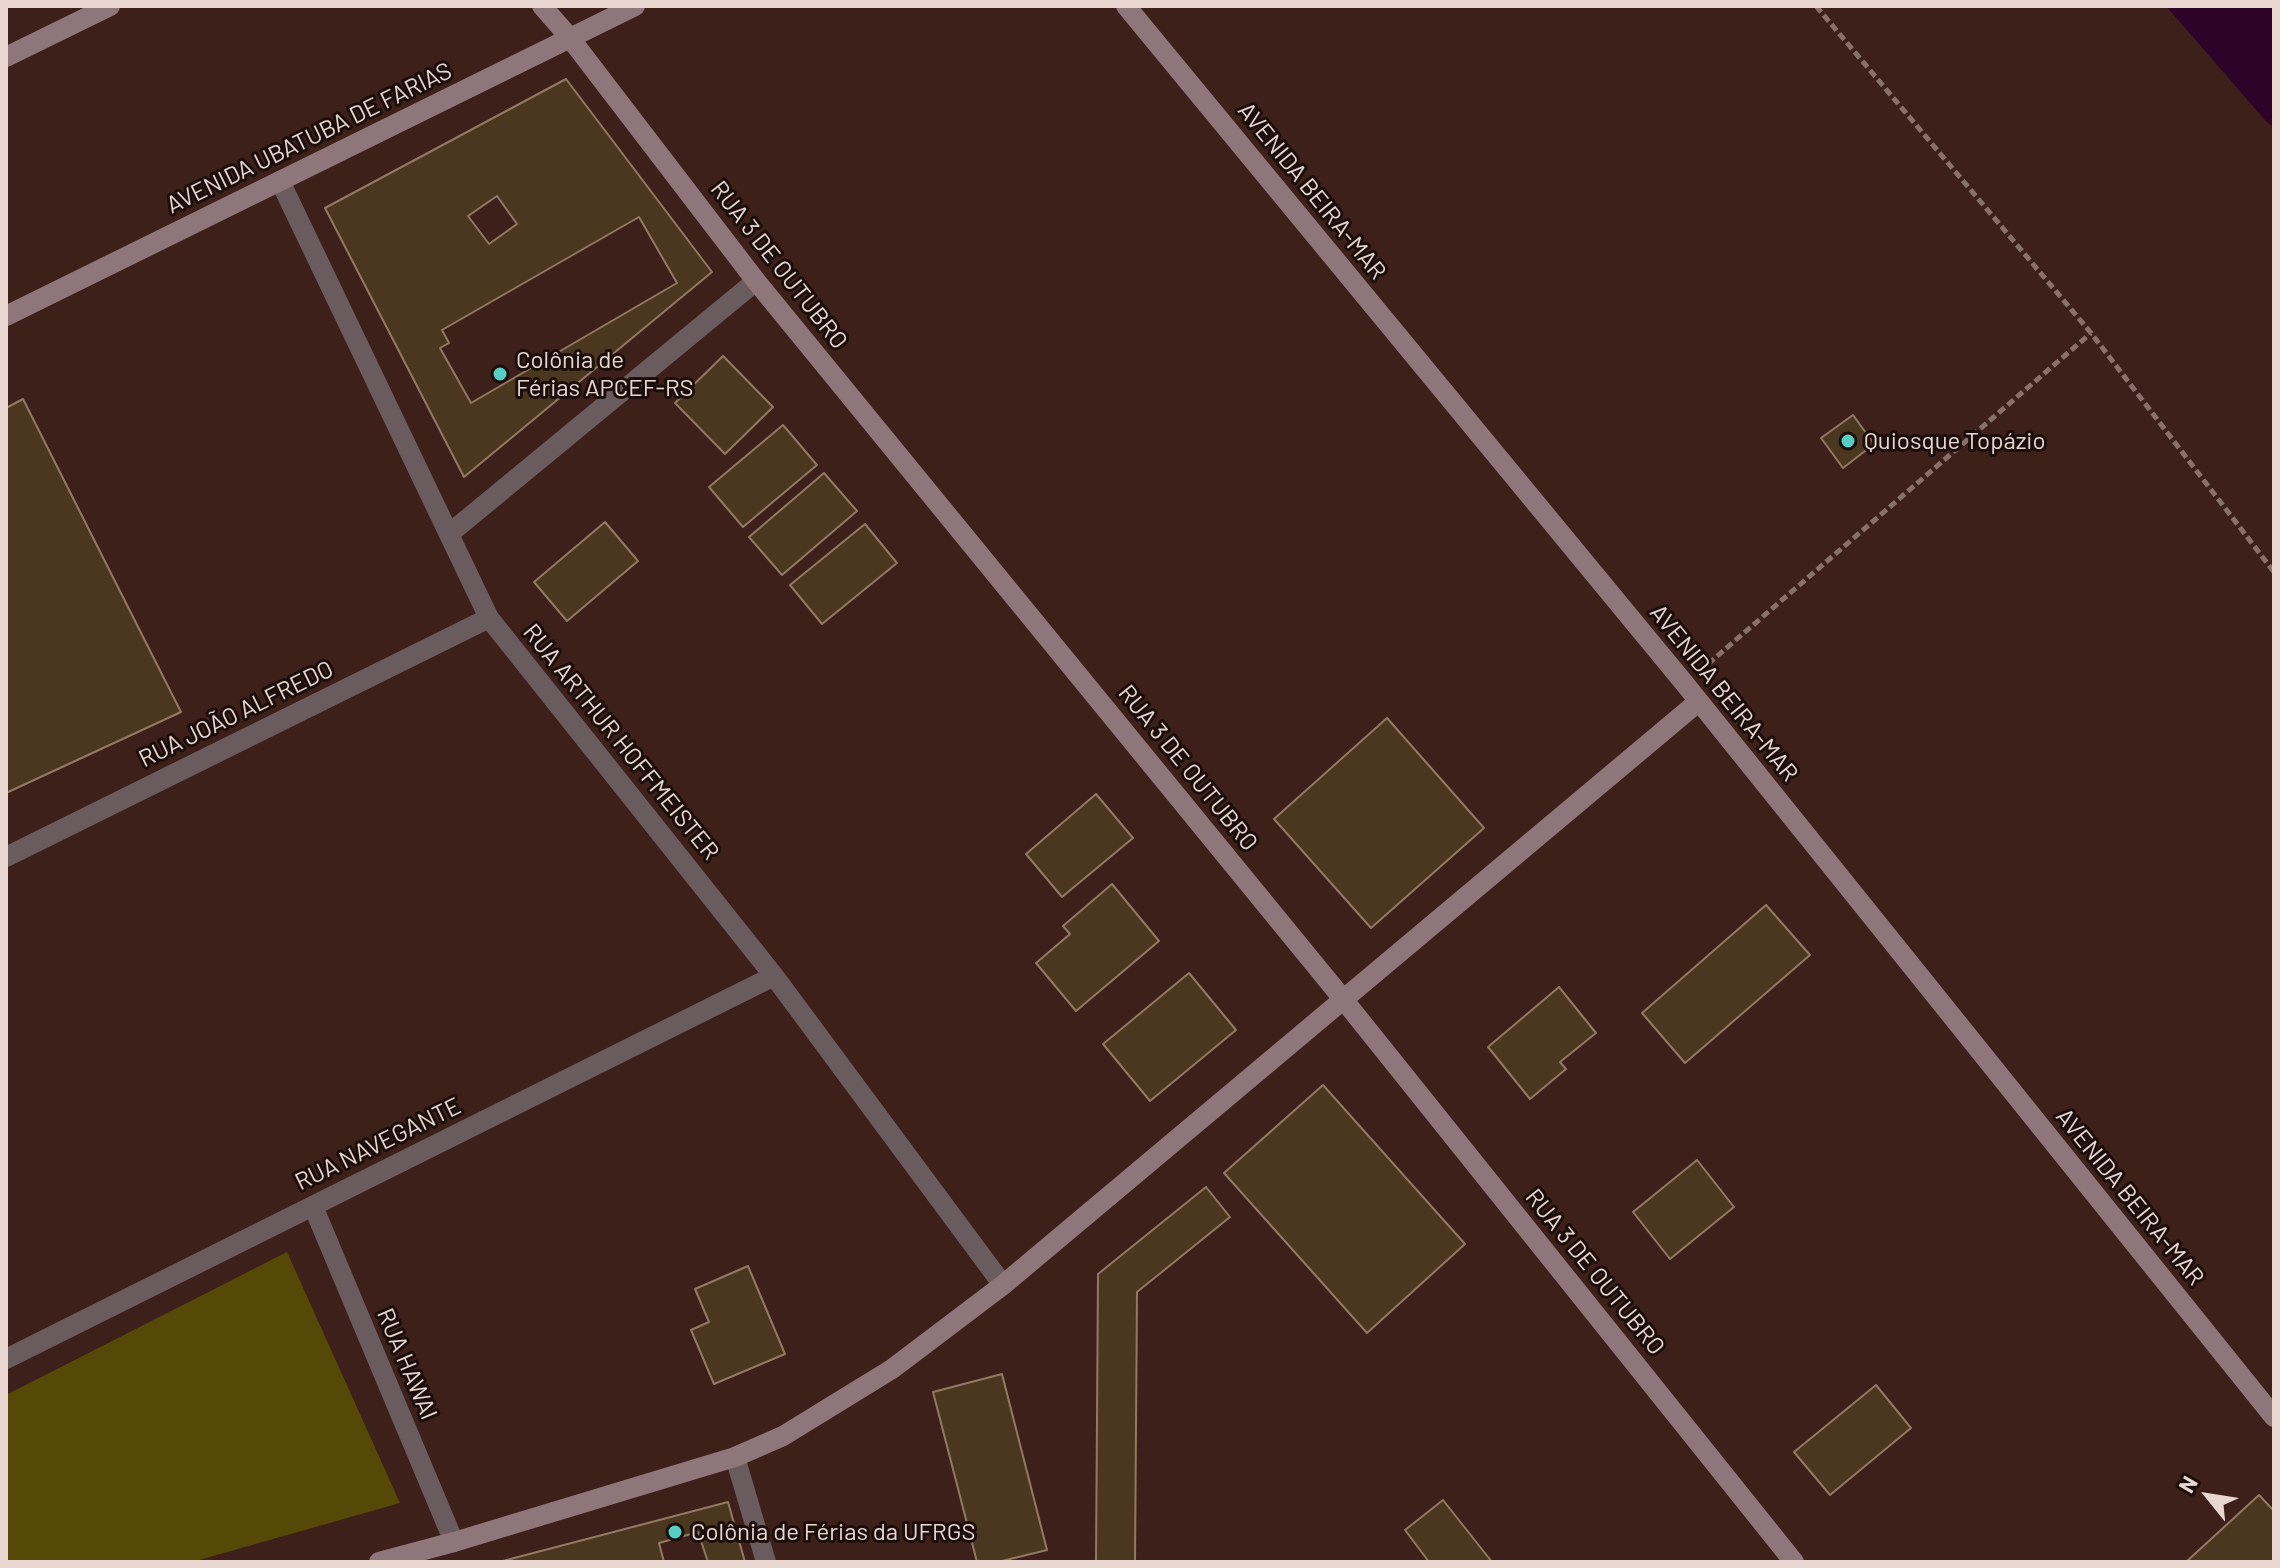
<!DOCTYPE html>
<html>
<head>
<meta charset="utf-8">
<style>
  body { margin:0 }
  #map { position:relative; width:2280px; height:1568px; overflow:hidden; background:#3c2019; font-family:Barlow,sans-serif }
  canvas { display:block }
  .frame { position:absolute; inset:0; border:8px solid #e9d6d1; pointer-events:none }
  .north { position:absolute; left:2168px; top:1456px; width:80px; height:80px; -webkit-text-stroke:6px #1b0e0b; paint-order:stroke; rotate:300deg; font-size:22px; font-weight:700; line-height:32px; text-align:center; color:#e9d6d1 }
  .north::after { content:''; display:block; margin:auto; width:28px; height:36px; background:#e9d6d1; clip-path:polygon(50% 0,100% 100%,50% 72%,0 100%) }
</style>
</head>
<body>
<div id="map">
<canvas width="2280" height="1568"></canvas>
<div class="frame"></div>
<div class="north">N</div>
</div>
<script>
const ctx = document.querySelector('canvas').getContext('2d');
ctx.lineJoin = 'round';
function fill(path, color) { ctx.fillStyle = color; ctx.fill(path, 'evenodd'); }
const toPath = rows => new Path2D(rows.map(r => 'M' + r).join(''));
function strokePath(path, color, width, dash) { ctx.strokeStyle = color; ctx.lineWidth = width; ctx.lineCap = dash ? 'butt' : 'round'; ctx.setLineDash(dash || []); ctx.stroke(path); }
function write(font, color, halo, rows, align = 'center') {
  ctx.font = font + ' Barlow,sans-serif'; ctx.lineWidth = 6; ctx.setLineDash([]); ctx.textBaseline = 'middle'; ctx.strokeStyle = halo; ctx.fillStyle = color; for (const [text, x, y, turn = 0] of rows) {
    ctx.save(); ctx.translate(x, y); ctx.rotate((+turn || 0) * Math.PI / 180); ctx.textAlign = isNaN(turn) ? turn : align; if (halo) ctx.strokeText(text, 0, 0); ctx.fillText(text, 0, 0); ctx.restore();
  }
}
const green = toPath([
  [287,1252,400,1503,192,1562,6,1562,6,1395]
]);
const water = toPath([
  [2166,6,2274,6,2274,128,2265,120]
]);
const building = toPath([
  [566,79,712,272,464,477,325,208,566,79],
  [497,196,517,224,489,244,468,216,497,196],
  [639,217,677,283,471,403,440,348,449,343,442,330,639,217],
  [723,356,773,407,725,454,675,403,723,356],
  [23,399,181,712,6,793,6,408,23,399],
  [1853,415,1874,444,1843,468,1821,438,1853,415],
  [783,425,817,465,743,527,709,487,783,425],
  [824,473,857,511,782,575,749,537,824,473],
  [605,522,638,561,567,621,534,582,605,522],
  [865,524,897,563,822,624,790,585,865,524],
  [1387,718,1484,828,1371,928,1274,819,1387,718],
  [1096,794,1133,838,1062,897,1026,854,1096,794],
  [1112,884,1159,941,1076,1011,1036,963,1070,934,1063,926,1112,884],
  [1766,905,1810,955,1685,1063,1642,1013,1766,905],
  [1189,973,1236,1030,1150,1101,1103,1044,1189,973],
  [1559,987,1596,1033,1560,1062,1566,1069,1530,1099,1488,1047,1559,987],
  [1323,1085,1465,1244,1367,1333,1224,1173,1323,1085],
  [1697,1160,1734,1207,1670,1259,1633,1212,1697,1160],
  [1206,1187,1230,1217,1137,1292,1135,1562,1096,1562,1098,1274,1206,1187],
  [748,1266,785,1354,714,1384,691,1330,709,1322,695,1289,748,1266],
  [1002,1374,1047,1550,998,1562,977,1562,933,1392,1002,1374],
  [1876,1385,1911,1428,1830,1495,1794,1452,1876,1385],
  [2259,1495,2274,1511,2274,1562,2186,1562,2259,1495],
  [1443,1500,1492,1562,1429,1562,1405,1530,1443,1500],
  [728,1502,745,1562,499,1562,728,1502],
  [698,1532,708,1562,664,1562,659,1543,698,1532]
]);
const path = toPath([
  [1816,6,2091,333,2274,572],
  [1708,664,2091,333]
]);
const street = toPath([
  [280,181,489,618,774,976,1003,1285],
  [449,534,756,281],
  [6,857,489,618],
  [313,1206,454,1542],
  [6,1359,774,976],
  [735,1457,766,1562]
]);
const secondary = toPath([
  [542,6,570,38,756,281,1343,999,1794,1562],
  [1126,6,1685,684,2274,1417],
  [6,57,110,6],
  [6,316,635,6],
  [379,1562,454,1542,735,1457,783,1436,892,1369,1003,1285,1698,702]
]);
const markers = [
  [500,374,8,"#56cec4"],
  [1848,441,8,"#56cec4"],
  [675,1532,8,"#56cec4"]
];
const streetNames = [
  ["AVENIDA UBATUBA DE FARIAS",309,138,-26],
  ["AVENIDA BEIRA-MAR",1312,191,51],
  ["RUA 3 DE OUTUBRO",779,265,52],
  ["AVENIDA BEIRA-MAR",1724,693,51],
  ["RUA JOÃO ALFREDO",236,714,-26],
  ["RUA ARTHUR HOFFMEISTER",621,742,51],
  ["RUA 3 DE OUTUBRO",1188,768,51],
  ["RUA NAVEGANTE",378,1144,-26],
  ["AVENIDA BEIRA-MAR",2130,1197,51],
  ["RUA 3 DE OUTUBRO",1595,1272,51],
  ["RUA HAWAI",407,1364,67]
];
const poiNames = [
  ["Colônia de",516,360],
  ["Férias APCEF-RS",516,388],
  ["Quiosque Topázio",1864,441],
  ["Colônia de Férias da UFRGS",691,1532]
];
fill(green, '#564807');
fill(water, '#2e0329');
fill(building, '#4b3620');
strokePath(building, '#927962', 2);
strokePath(path, '#89716b', 5, [8, 4]);
strokePath(street, '#6a5b5e', 20);
strokePath(secondary, '#8f767b', 20);
for (const [x, y, r, color] of markers) { const dot = new Path2D(); dot.arc(x, y, r, 0, 2 * Math.PI); ctx.fillStyle = color; ctx.fill(dot); strokePath(dot, '#1b0e0b', 3); }
write('24px', '#e9d6d1', '#1b0e0b', streetNames);
write('24px', '#e9d6d1', '#1b0e0b', poiNames, 'left');
</script>
</body>
</html>
